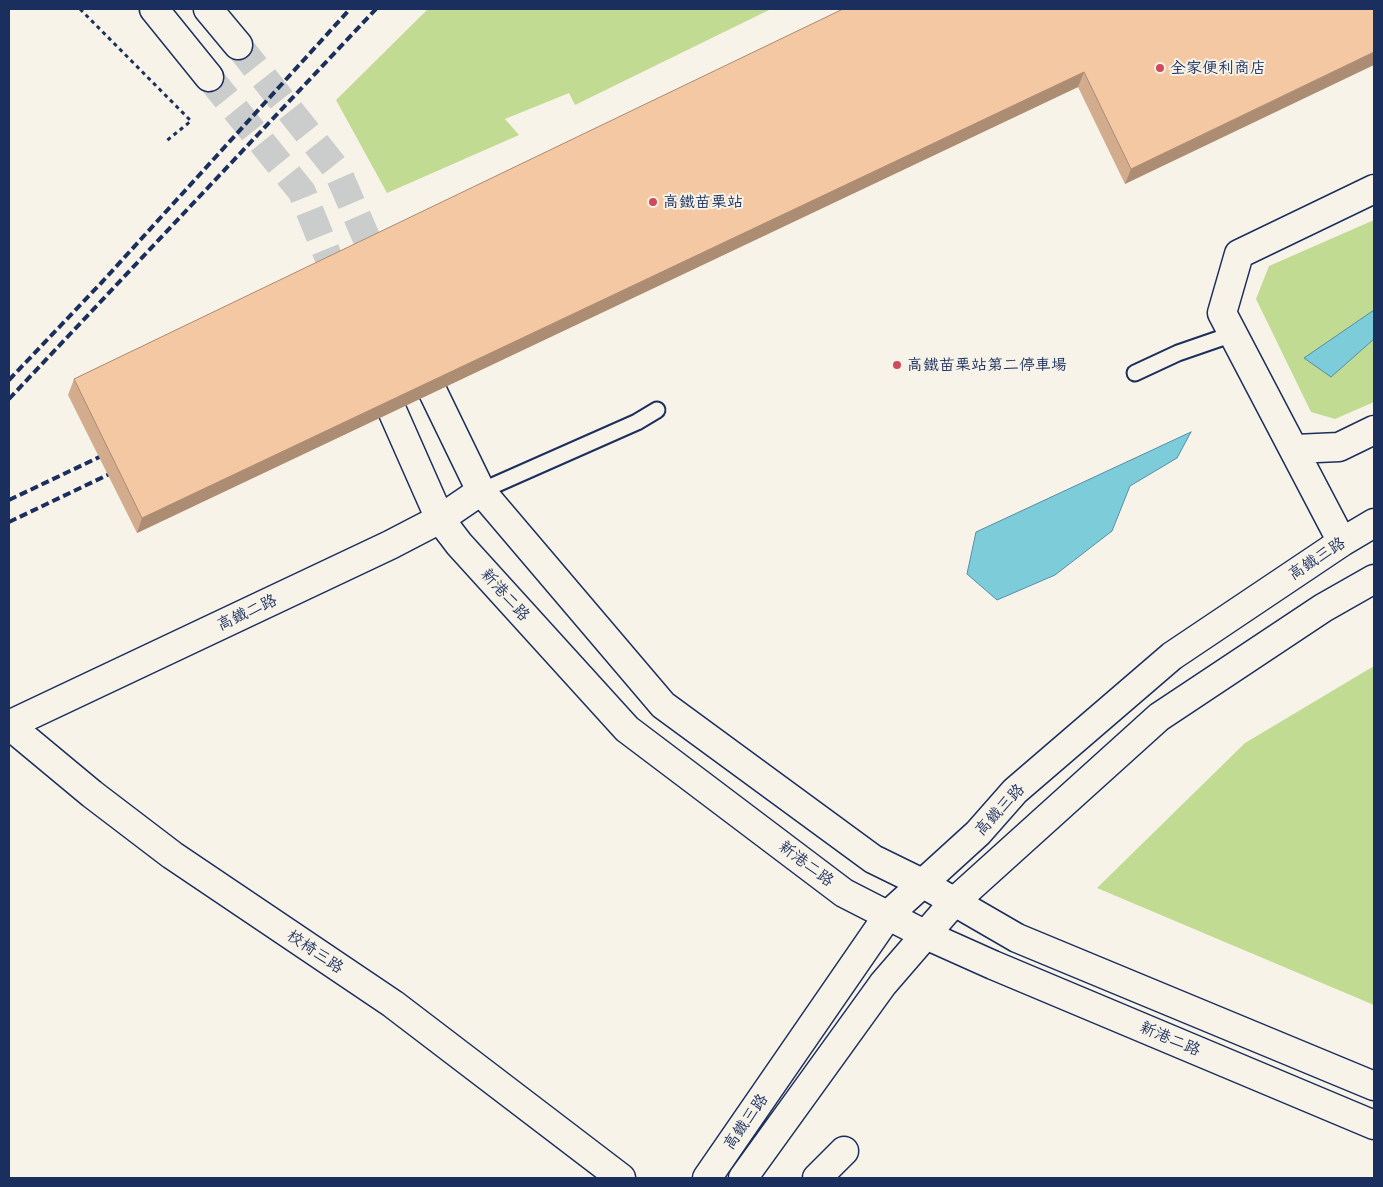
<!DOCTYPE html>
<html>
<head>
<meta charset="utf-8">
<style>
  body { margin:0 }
  #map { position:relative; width:1383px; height:1187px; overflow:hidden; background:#f7f3e8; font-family:"Comic Neue",sans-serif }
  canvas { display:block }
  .frame { position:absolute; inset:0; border:10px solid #1b2f5e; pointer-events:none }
</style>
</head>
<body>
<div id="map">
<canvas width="1383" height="1187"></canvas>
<div class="frame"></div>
</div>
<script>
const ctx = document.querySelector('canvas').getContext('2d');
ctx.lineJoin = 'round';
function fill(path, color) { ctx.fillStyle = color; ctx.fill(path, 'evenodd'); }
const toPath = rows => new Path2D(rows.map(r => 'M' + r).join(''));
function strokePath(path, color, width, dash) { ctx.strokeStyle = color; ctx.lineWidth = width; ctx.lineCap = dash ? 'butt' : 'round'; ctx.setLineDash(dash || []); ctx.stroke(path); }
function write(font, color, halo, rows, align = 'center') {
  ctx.font = font + ' "Comic Neue","LXGW WenKai TC",sans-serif'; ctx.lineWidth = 4; ctx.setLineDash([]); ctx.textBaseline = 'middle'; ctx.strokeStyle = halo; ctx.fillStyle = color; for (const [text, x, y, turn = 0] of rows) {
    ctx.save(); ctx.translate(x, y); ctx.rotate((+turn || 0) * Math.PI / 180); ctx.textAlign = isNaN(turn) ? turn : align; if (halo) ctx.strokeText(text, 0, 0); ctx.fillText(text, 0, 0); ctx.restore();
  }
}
const green = toPath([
  [428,9,771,9,575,105,569,93,505,119,519,135,387,193,336,100],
  [1374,220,1374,402,1335,419,1311,412,1256,299,1269,266],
  [1374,666,1374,1005,1097,888,1245,743]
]);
const water = toPath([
  [1374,310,1374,339,1331,377,1304,358,1374,310],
  [1191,432,1177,458,1130,486,1112,531,1055,575,997,600,967,574,976,532,1191,432]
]);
const secondaryTunnel = toPath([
  [238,45,337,170,381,272],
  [209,77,302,192,342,291]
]);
const path = toPath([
  [80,9,191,121,165,142]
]);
const lane = toPath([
  [1135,373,1178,353,1233,334],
  [481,491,637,422,657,410]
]);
const street = toPath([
  [1295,449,1339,447,1374,430],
  [1342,542,1222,313,1239,254,1374,189],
  [9,725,390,545,440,519,481,491],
  [707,1178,889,914,978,833,1015,791,1172,656,1342,542,1374,523],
  [743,1178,883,984,953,903,1159,717,1323,608,1374,579],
  [817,1178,844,1151]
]);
const secondary = toPath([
  [154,9,209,77],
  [208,9,238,45],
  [432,390,481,491,663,705,873,859,922,883,1017,938,1374,1086],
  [391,408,440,519,459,544,627,729,844,893,926,935,993,965,1374,1125],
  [9,725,92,794,172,855,393,1004,621,1178]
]);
const rail = toPath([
  [9,380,103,281,350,9],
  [9,399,376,9],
  [9,500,110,452],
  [9,522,120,469]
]);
const wall = toPath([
  [843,9,1374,9,1125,184,1078,87,137,533,68,395,74,379]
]);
const shadedWall = toPath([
  [1374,52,1374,65,1125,184,1131,169],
  [1084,72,1078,87,137,533,142,518]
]);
const building = toPath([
  [843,9,1374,9,1374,52,1131,169,1084,72,142,518,74,379,843,9]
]);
const markers = [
  [1160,68,5,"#d1495b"],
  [653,202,5,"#d1495b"],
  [897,365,5,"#d1495b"]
];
const poiNames = [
  ["全家便利商店",1170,68],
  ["高鐵苗栗站",663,202],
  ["高鐵苗栗站第二停車場",907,365]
];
const streetNames = [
  ["高鐵三路",1317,559,-33],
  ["新港二路",505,595,48],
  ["高鐵二路",247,613,-25],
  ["高鐵三路",1000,810,-47],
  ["新港二路",806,864,37],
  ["校椅三路",315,952,34],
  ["新港二路",1170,1039,23],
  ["高鐵三路",746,1122,-55]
];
fill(green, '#c2db92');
fill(water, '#7dccda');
strokePath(water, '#568da8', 1);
strokePath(secondaryTunnel, '#cbcccc', 28, [28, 14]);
strokePath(lane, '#1b2f5e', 19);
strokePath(street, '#1b2f5e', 31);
strokePath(secondary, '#1b2f5e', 31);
strokePath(path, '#1b2f5e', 3, [4, 4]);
strokePath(lane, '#f7f3e8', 15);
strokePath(street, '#f7f3e8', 28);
strokePath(secondary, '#f7f3e8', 28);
strokePath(rail, '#1b2f5e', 4, [8, 4]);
fill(wall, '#d3ac8d');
fill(shadedWall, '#ac8c73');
fill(building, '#f5c8a4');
strokePath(building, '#ac8c73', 1);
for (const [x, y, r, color] of markers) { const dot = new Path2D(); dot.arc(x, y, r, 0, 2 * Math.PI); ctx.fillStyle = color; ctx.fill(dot); strokePath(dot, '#f7f3e8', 2); }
write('16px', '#1b2f5e', '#f7f3e8', poiNames, 'left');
write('16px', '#1b2f5e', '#f7f3e8', streetNames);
</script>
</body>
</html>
